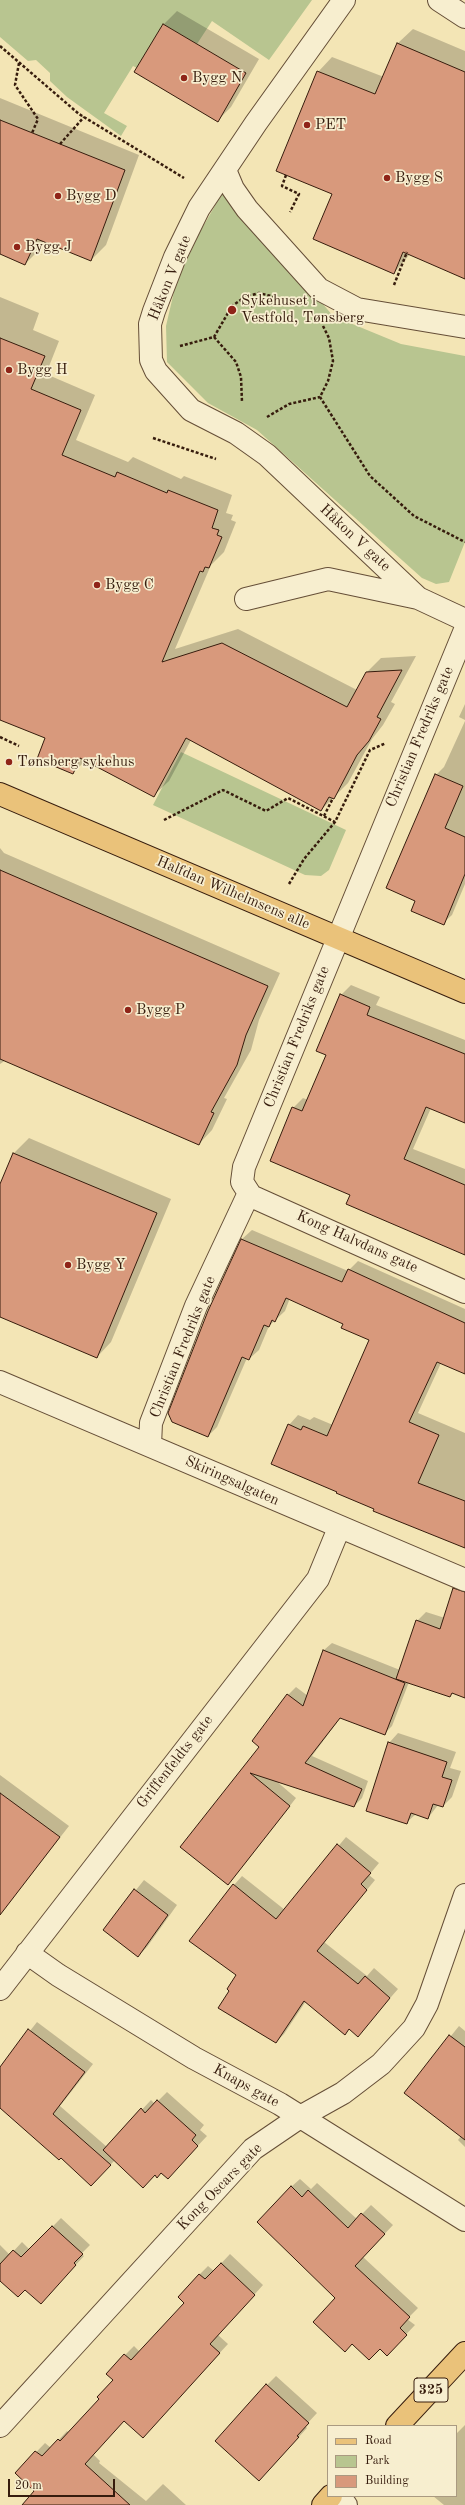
<!DOCTYPE html>
<html>
<head>
<meta charset="utf-8">
<style>
  body { margin:0 }
  #map { position:relative; width:465px; height:2505px; overflow:hidden; background:#f3e5b5; font-family:"Old Standard TT",serif }
  canvas { display:block }
  .legend { position:absolute; left:327px; top:2425px; width:130px; height:72px; box-sizing:border-box; background:#f7eecf; border:1px solid #aa9a81; margin:0; padding:5px 7px; list-style:none; font-size:12px; color:#361c0d }
  .legend li { display:flex; align-items:center; gap:8px; height:20px }
  .legend b { width:20px; border:1px solid #aa9a81 }
  .scale { position:absolute; left:8px; top:2479px; width:107px; height:18px; box-sizing:border-box; border:2px solid #361c0d; border-top:0; padding-left:5px; font-size:12px; line-height:14px; white-space:nowrap; color:#361c0d; -webkit-text-stroke:3px #f7eecf; paint-order:stroke }
</style>
</head>
<body>
<div id="map">
<canvas width="465" height="2505"></canvas>
<ul class="legend">
<li><b style="height:5px;background:#eac27a"></b>Road</li>
<li><b style="height:11px;background:#b8c590"></b>Park</li>
<li><b style="height:11px;background:#d8997c"></b>Building</li>
</ul>
<div class="scale">20 m</div>
</div>
<script>
const ctx = document.querySelector('canvas').getContext('2d');
ctx.lineJoin = 'round';
function fill(path, color) { ctx.fillStyle = color; ctx.fill(path, 'evenodd'); }
const toPath = rows => new Path2D(rows.map(r => 'M' + r).join(''));
function strokePath(path, color, width, dash) { ctx.strokeStyle = color; ctx.lineWidth = width; ctx.lineCap = dash ? 'butt' : 'round'; ctx.setLineDash(dash || []); ctx.stroke(path); }
function write(font, color, halo, rows, align = 'center') {
  ctx.font = font + ' "Old Standard TT",serif'; ctx.lineWidth = 3.5; ctx.setLineDash([]); ctx.textBaseline = 'middle'; ctx.strokeStyle = halo; ctx.fillStyle = color; for (const [text, x, y, turn = 0] of rows) {
    ctx.save(); ctx.translate(x, y); ctx.rotate((+turn || 0) * Math.PI / 180); ctx.textAlign = isNaN(turn) ? turn : align; if (halo) ctx.strokeText(text, 0, 0); ctx.fillText(text, 0, 0); ctx.restore();
  }
}
const green = toPath([
  [0,0,312,0,269,60,212,21,197,44,163,24,137,68,133,66,104,113,127,126,121,136,67,97,50,81,50,73,36,60,28,61,0,37],
  [225,188,333,316,401,344,465,356,465,542,449,582,436,584,422,578,257,430,208,403,167,362,166,326,176,283,200,232],
  [181,752,346,830,329,870,321,876,305,875,153,805]
]);
const shadow = toPath([
  [177,11,259,59,231,107,218,120,136,72,164,24],
  [413,29,465,51,465,278,410,254,394,273,333,194,318,72,332,57,384,77,398,43],
  [0,98,139,155,106,245,91,260,44,240,40,249,25,264,0,253],
  [0,297,39,313,33,330,59,341,46,374,95,395,76,440,128,462,133,457,181,479,184,476,232,495,226,513,233,515,231,520,236,522,224,552,211,565,175,649,238,629,357,690,366,673,381,658,416,656,391,702,395,704,383,725,372,739,348,783,321,810,191,740,169,781,154,795,86,760,73,773,46,738,0,719],
  [465,704,465,720,459,717],
  [465,721,465,884,452,915,443,923,416,900,436,775,444,767],
  [0,848,4,853,280,973,259,1020,251,1050,224,1098,227,1099,212,1130,199,1144,6,1060,0,1064],
  [351,985,380,997,376,1005,465,1040,465,1122,431,1108,413,1149,465,1169,465,1255,351,1194,293,1108,303,1098,308,1100,327,1055,341,995],
  [29,1138,171,1199,111,1342,97,1357,0,1316,0,1186,14,1153],
  [252,1230,348,1271,358,1261,465,1309,465,1373,441,1363,418,1413,465,1433,465,1547,338,1491,289,1425,298,1415,310,1420,314,1417,333,1425,371,1339,345,1323,290,1298,285,1311,269,1326,259,1350,249,1359,247,1358,217,1427,208,1436,208,1311,242,1239],
  [426,1612,445,1618,465,1614,465,1696,453,1692,450,1696,409,1682,392,1726,384,1734,341,1717,312,1756,368,1781,362,1798,354,1806,275,1780,296,1798,235,1876,181,1847,260,1746,253,1741,288,1695,296,1687,308,1696,324,1650,332,1643,400,1670,417,1621],
  [398,1733,456,1752,450,1768,461,1771,452,1797,443,1806,438,1805,428,1818,416,1814,406,1823,389,1743],
  [0,1775,69,1826,0,1914],
  [346,1837,379,1863,369,1875,375,1880,324,1942,367,1976,374,1968,398,1989,358,2035,350,2028,345,2034,306,2001,284,2034,276,2042,231,1991,237,1975,234,1885,242,1876,285,1910],
  [144,1880,177,1905,147,1947,138,1956,104,1930],
  [37,2022,93,2064,60,2106,107,2147,151,2100,155,2104,167,2092,204,2125,200,2130,207,2136,177,2168,155,2174,115,2160,91,2185,61,2157,0,2107,0,2069],
  [459,2026,465,2031,465,2147,458,2140,461,2136,405,2093],
  [300,2179,311,2189,317,2183,357,2219,371,2205,393,2225,363,2257,418,2308,407,2319,415,2325,395,2346,337,2298,291,2187],
  [61,2218,90,2245,81,2254,84,2256,49,2294,0,2280,0,2245,10,2255,22,2242,30,2250],
  [230,2254,263,2285,218,2335,228,2344,151,2427,124,2420,93,2454,100,2461,99,2463,146,2501,163,2484,186,2505,41,2505,36,2491,16,2473,45,2443,51,2448,67,2431,69,2433,101,2399,114,2380,125,2355,134,2346,140,2352,185,2303,199,2275,208,2266,214,2271],
  [276,2376,317,2413,305,2426,307,2428,268,2471,267,2385],
  [465,2425,465,2505,444,2505,433,2496,456,2496,456,2434]
]);
const building = toPath([
  [163,24,246,73,218,122,134,72,163,24],
  [397,43,465,72,465,279,403,252,394,274,313,239,332,194,276,171,317,71,375,94,397,43],
  [0,120,125,170,91,261,37,239,25,265,0,254,0,120],
  [0,338,45,356,31,389,81,410,62,455,115,477,117,472,167,493,168,490,218,510,212,528,219,530,217,535,222,537,209,568,205,567,203,572,200,571,162,662,222,643,347,707,366,672,402,670,377,717,381,719,369,741,357,755,334,799,329,797,321,811,186,738,154,797,80,758,73,774,37,759,45,738,0,720,0,338],
  [435,774,463,786,445,828,465,837,465,874,444,925,411,911,415,901,386,888,435,774],
  [0,870,268,986,246,1035,237,1065,211,1112,214,1113,199,1145,0,1059,0,870],
  [340,994,370,1007,367,1015,465,1054,465,1123,426,1107,404,1159,465,1185,465,1255,346,1204,350,1195,270,1161,292,1107,302,1111,326,1055,316,1051,340,994],
  [13,1153,157,1213,97,1358,0,1317,0,1184,13,1153],
  [241,1239,342,1282,348,1269,465,1323,465,1374,437,1362,409,1422,439,1435,418,1483,465,1501,465,1548,373,1511,374,1509,336,1493,337,1492,271,1464,288,1424,301,1430,303,1426,327,1436,369,1340,341,1328,343,1324,286,1298,275,1322,272,1320,269,1327,264,1325,249,1360,242,1357,208,1437,172,1422,168,1413,208,1311,241,1239],
  [453,1588,465,1592,465,1698,452,1693,450,1697,396,1679,416,1620,440,1629,453,1588],
  [323,1650,405,1683,385,1735,340,1718,305,1763,362,1789,354,1807,250,1773,290,1806,228,1885,180,1847,259,1747,252,1741,287,1694,303,1706,323,1650],
  [388,1742,447,1762,442,1777,452,1780,443,1807,433,1804,428,1819,411,1813,407,1824,366,1811,388,1742],
  [0,1793,60,1837,0,1915,0,1793],
  [337,1844,371,1873,361,1884,367,1890,317,1951,358,1984,365,1976,390,1998,358,2037,349,2029,345,2035,304,2001,276,2043,218,2008,229,1991,227,1989,236,1975,189,1941,233,1884,276,1919,337,1844],
  [134,1889,168,1915,138,1957,103,1930,134,1889],
  [28,2029,85,2072,53,2114,111,2165,91,2186,61,2158,59,2160,0,2108,0,2067,28,2029],
  [449,2035,465,2047,465,2140,404,2093,449,2035],
  [157,2100,196,2135,192,2140,198,2146,168,2179,161,2173,157,2178,155,2175,143,2188,103,2150,141,2108,145,2113,157,2100],
  [291,2186,302,2197,308,2190,348,2228,361,2213,385,2234,355,2266,410,2317,400,2328,407,2335,387,2356,380,2349,369,2360,352,2344,345,2352,313,2322,335,2298,257,2222,291,2186],
  [52,2226,83,2254,74,2263,76,2265,41,2304,25,2290,18,2297,0,2281,0,2264,13,2250,21,2257,52,2226],
  [221,2263,255,2295,210,2344,220,2353,143,2438,124,2421,85,2464,130,2505,22,2505,34,2491,15,2473,35,2451,42,2456,58,2439,60,2441,99,2399,97,2397,113,2380,106,2374,124,2354,131,2360,184,2303,178,2297,199,2274,205,2279,221,2263],
  [266,2384,309,2423,297,2436,299,2437,259,2481,215,2441,266,2384]
]);
const path = toPath([
  [0,46,79,114,184,178],
  [19,63,15,85,38,119,32,133],
  [60,144,84,117],
  [286,175,282,186,299,194,290,212],
  [394,285,407,252],
  [323,326,329,338,333,361,328,381,320,397,370,476,414,516,465,542],
  [214,337,236,362,241,377,242,402],
  [180,346,214,337,232,306,245,297,259,293,287,300],
  [267,417,289,404,320,397],
  [153,438,216,459],
  [0,737,19,746],
  [324,816,333,798],
  [164,820,223,790,266,811,288,798,335,822],
  [289,884,304,859,335,822,370,750,386,743]
]);
const minor = toPath([
  [344,0,256,123,199,208,175,257,154,311,150,324,151,360,156,371,191,410,236,433,267,455,418,598,465,620],
  [439,0,465,17],
  [225,170,233,189,247,209,319,289,357,309,465,327],
  [246,599,328,579,418,598],
  [465,630,244,1167,242,1182,251,1196,465,1292],
  [0,1382,465,1580],
  [150,1445,151,1423,196,1306,249,1193],
  [27,1953,58,1975,194,2058,280,2104,465,2220],
  [0,1989,318,1579,339,1528],
  [0,2426,253,2149,300,2117,343,2093,381,2064,414,2028,427,2004,465,1895],
  [338,2496,346,2505]
]);
const major = toPath([
  [0,794,465,992],
  [397,2426,465,2353],
  [323,2505,331,2496]
]);
const markers = [
  [184,78,4,"#8f2418"],
  [307,125,4,"#8f2418"],
  [387,178,4,"#8f2418"],
  [58,196,4,"#8f2418"],
  [17,247,4,"#8f2418"],
  [232,310,5,"#8f2418"],
  [9,370,4,"#8f2418"],
  [97,585,4,"#8f2418"],
  [9,762,4,"#8f2418"],
  [128,1010,4,"#8f2418"],
  [68,1265,4,"#8f2418"]
];
const shields = [
  [431,2390,34]
];
const shieldNames = [
  ["325",431,2390]
];
const poiNames = [
  ["Bygg N",192,78],
  ["PET",315,125],
  ["Bygg S",395,178],
  ["Bygg D",66,196],
  ["Bygg J",25,247],
  ["Sykehuset i",241,301],
  ["Vestfold, Tønsberg",241,318],
  ["Bygg H",17,370],
  ["Bygg C",105,585],
  ["Tønsberg sykehus",17,762],
  ["Bygg P",136,1010],
  ["Bygg Y",76,1265]
];
const streetNames = [
  ["Håkon V gate",170,278,-68],
  ["Håkon V gate",355,538,43],
  ["Christian Fredriks gate",420,737,-67],
  ["Halfdan Wilhelmsens alle",233,893,23],
  ["Christian Fredriks gate",297,1037,-68],
  ["Kong Halvdans gate",357,1242,24],
  ["Christian Fredriks gate",183,1347,-68],
  ["Skiringsalgaten",232,1481,24],
  ["Griffenfeldts gate",175,1762,-52],
  ["Knaps gate",246,2086,29],
  ["Kong Oscars gate",220,2187,-46]
];
fill(green, '#b8c590');
fill(shadow, '#0003');
fill(building, '#d8997c');
strokePath(building, '#361c0d', 1);
strokePath(minor, '#654e37', 24);
strokePath(major, '#361c0d', 24);
strokePath(path, '#361c0d', 2.5, [3, 2]);
strokePath(minor, '#f7eecf', 22);
strokePath(major, '#eac27a', 22);
for (const [x, y, r, color] of markers) { const dot = new Path2D(); dot.arc(x, y, r, 0, 2 * Math.PI); ctx.fillStyle = color; ctx.fill(dot); strokePath(dot, '#f7eecf', 1.5); }
for (const [x, y, w] of shields) { const box = new Path2D(); box.roundRect(x - w / 2, y - 12, w, 24, 3); ctx.fillStyle = '#f7eecf'; ctx.fill(box); strokePath(box, '#361c0d', 1); }
write('bold 14px', '#361c0d', null, shieldNames);
write('15px', '#361c0d', '#f7eecf', poiNames, 'left');
write('15px', '#361c0d', '#f7eecf', streetNames);
</script>
</body>
</html>
